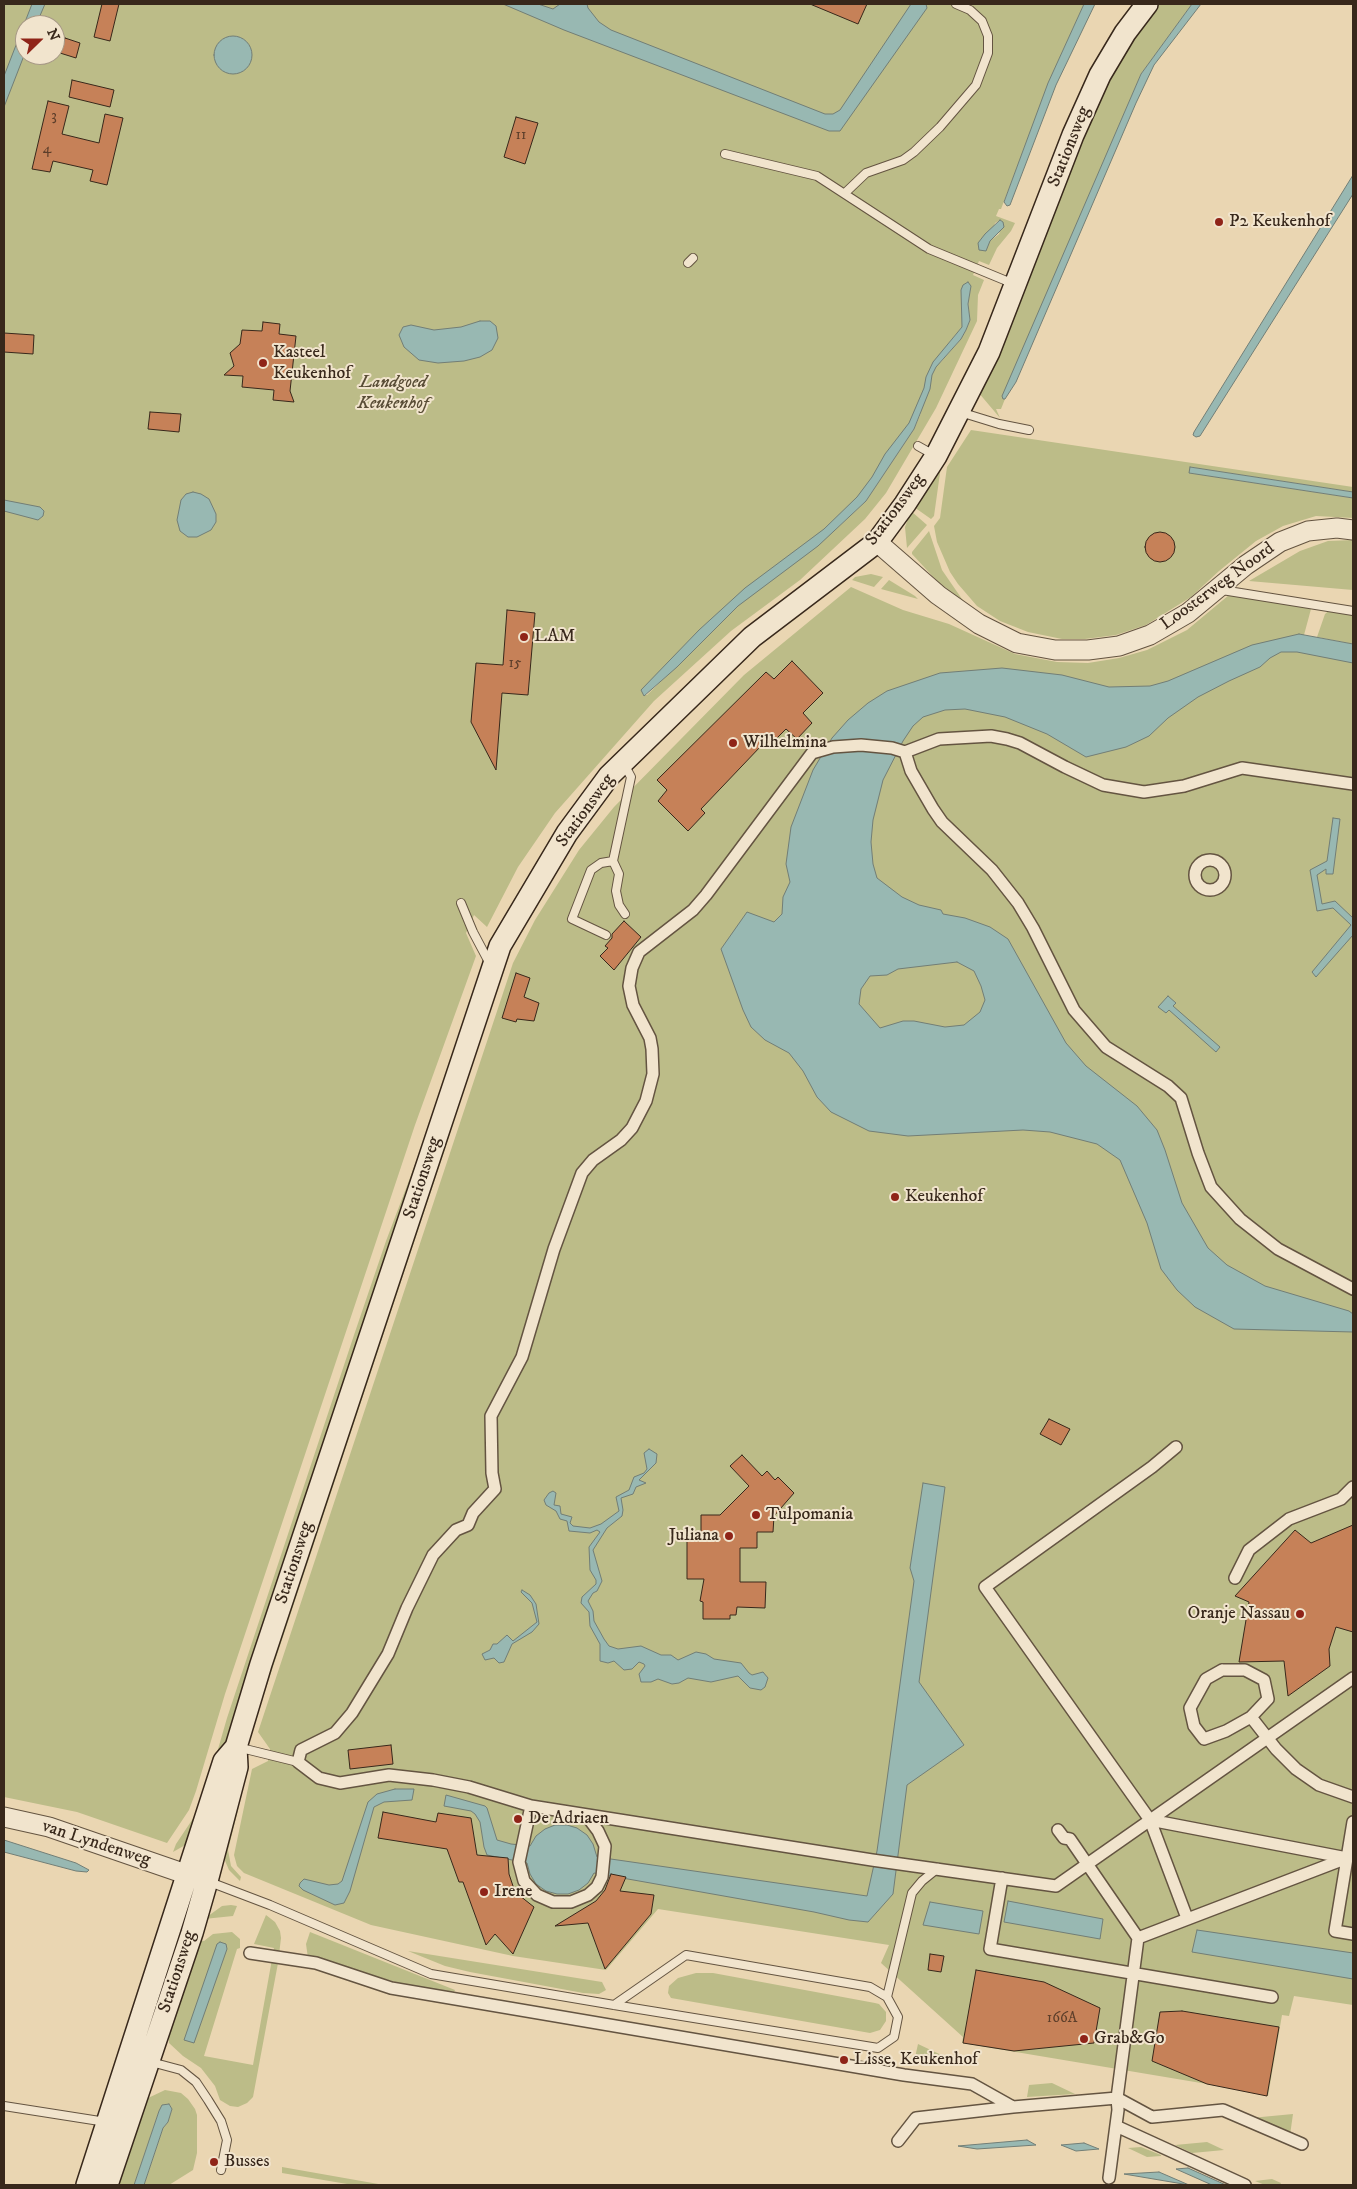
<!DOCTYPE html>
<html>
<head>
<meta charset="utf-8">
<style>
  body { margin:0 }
  #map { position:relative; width:1357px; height:2189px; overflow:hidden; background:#ead6b2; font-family:"IM FELL DW Pica",serif }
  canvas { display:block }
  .frame { position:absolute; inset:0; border:5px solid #38281b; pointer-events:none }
  .north { position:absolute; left:15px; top:15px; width:50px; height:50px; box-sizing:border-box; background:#f1e4cd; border:1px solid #a79986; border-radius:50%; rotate:68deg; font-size:14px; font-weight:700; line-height:20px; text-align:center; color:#38281b }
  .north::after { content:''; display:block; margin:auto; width:18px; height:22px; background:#8f2418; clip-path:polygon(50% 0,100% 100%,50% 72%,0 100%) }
</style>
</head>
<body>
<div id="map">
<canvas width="1357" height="2189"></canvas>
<div class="frame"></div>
<div class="north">N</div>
</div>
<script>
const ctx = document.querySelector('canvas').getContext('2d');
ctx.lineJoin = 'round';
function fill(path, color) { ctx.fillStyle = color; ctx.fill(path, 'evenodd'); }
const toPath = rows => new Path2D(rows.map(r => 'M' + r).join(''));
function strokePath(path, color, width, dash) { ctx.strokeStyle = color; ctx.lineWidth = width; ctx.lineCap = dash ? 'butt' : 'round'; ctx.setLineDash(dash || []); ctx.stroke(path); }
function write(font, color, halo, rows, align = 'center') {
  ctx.font = font + ' "IM FELL DW Pica",serif'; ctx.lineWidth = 4; ctx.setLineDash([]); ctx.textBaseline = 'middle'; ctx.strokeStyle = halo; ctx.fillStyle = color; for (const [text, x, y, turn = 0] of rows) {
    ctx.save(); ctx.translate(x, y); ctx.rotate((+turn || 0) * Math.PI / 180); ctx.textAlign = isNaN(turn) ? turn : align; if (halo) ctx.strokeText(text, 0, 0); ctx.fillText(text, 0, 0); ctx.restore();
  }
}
const green = toPath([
  [4,4,1084,4,1056,66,1001,209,999,209,996,216,1015,223,1011,231,997,248,989,265,979,261,973,275,984,280,978,295,977,321,936,408,886,493,865,519,800,580,731,631,654,701,555,813,518,867,487,927,474,915,466,933,476,956,415,1125,225,1694,196,1791,189,1810,167,1843,77,1812,4,1797],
  [25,25,55,25,55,55,25,55],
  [1000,220,1003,222,999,234,990,241,995,223],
  [971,286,968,304,970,320,966,330,961,339,940,363,951,340,963,327,961,307],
  [921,413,914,429,866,501,835,530],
  [712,631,647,695,643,695],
  [1159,4,1192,4,1141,74,1003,399,1005,399,1001,409,996,409,1000,418,978,392,1098,97,1123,53],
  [971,430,1353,487,1353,492,1190,467,1190,473,1353,498,1353,518,1316,516,1283,526,1256,541,1219,571,1191,597,1146,625,1116,635,1085,639,1062,639,1028,632,1000,621,977,606,958,584,950,572,937,542,934,526,940,518,947,467],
  [941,466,934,516,931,519,914,507],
  [911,511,927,525,907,548,905,527],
  [929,531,942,570,964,602,937,581,912,554,912,552],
  [1353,540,1353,590,1249,581,1300,551,1328,541],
  [871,574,883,577,874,587,852,580,855,577],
  [889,580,915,596,918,599,881,589],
  [851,587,903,610,949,624,1015,654,1057,662,1088,663,1119,658,1147,650,1187,630,1229,595,1301,603,1311,609,1304,635,1299,634,1353,652,1353,2005,1294,1996,1289,2016,1282,2015,1268,2096,1207,2084,962,2043,963,2037,881,1963,889,1945,658,1909,606,1970,513,1956,371,1925,244,1873,237,1866,234,1855,252,1769,268,1761,270,1749,258,1732,513,963,535,920,579,850,614,807,744,675],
  [1332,608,1353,612,1353,644,1317,637,1325,614],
  [479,1042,446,1146,253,1727,255,1713],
  [419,1154,422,1154,196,1834,187,1844,173,1852,176,1844,196,1814,212,1770,227,1718,354,1335,386,1241],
  [245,1771,238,1810,228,1850,231,1866,241,1877,240,1881,229,1870,223,1856],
  [231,1905,237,1906,233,1916,204,1919,222,1906],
  [266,1915,275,1922,280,1931,281,1938,278,1963,253,2097,247,2103,238,2107,230,2106,220,2100,215,2086,201,2068,183,2056,169,2043,168,2031,195,1939,204,1941,213,1934,232,1932,240,1939,240,1948,237,1949,204,2056,253,2065,274,1948,254,1944],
  [310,1932,455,1990,454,1992,403,1984,308,1958,306,1944],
  [408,1951,602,1982,606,1990,599,1994,583,1993,470,1972,445,1966],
  [696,1973,713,1973,875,2003,879,2004,886,2012,886,2021,880,2030,870,2033,671,1998,668,1993,669,1986,678,1978],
  [918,2044,950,2059,950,2060,914,2062],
  [1052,2083,1075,2094,1027,2097,1029,2085],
  [165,2090,181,2093,188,2099,195,2109,197,2115,197,2153,193,2170,169,2185,144,2185,163,2128,168,2122,172,2109,169,2104,159,2111,134,2185,113,2185,146,2099],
  [1293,2114,1290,2135,1251,2118],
  [1207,2142,1224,2150,1192,2153,1175,2145],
  [1141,2147,1161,2155,1161,2156,1147,2157,1128,2148],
  [282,2167,384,2185,353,2185,282,2173],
  [1272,2179,1281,2183,1280,2185,1265,2185,1255,2181]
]);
const water = toPath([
  [32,4,45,4,36,25,25,25,25,53,4,107,4,76,32,4],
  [503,4,538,4,553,9,560,4,587,4,588,8,599,22,611,30,825,114,833,114,840,110,911,4,926,4,927,8,840,131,829,131,564,30,503,4],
  [1084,4,1095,4,1056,85,1010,205,1007,206,1004,202,1048,83,1084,4],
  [1192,4,1201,4,1154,65,1136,103,1016,382,1005,399,1003,399,1002,396,1141,74,1192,4],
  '214 55a19 19 0 1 1 38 0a19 19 0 1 1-38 0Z',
  [1353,175,1353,194,1200,436,1196,437,1193,435,1194,432,1353,175],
  [1000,220,1003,222,1004,227,990,241,986,251,979,250,978,243,985,234,1000,220],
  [968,282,971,286,968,304,970,320,966,330,961,339,936,367,932,375,930,389,914,429,866,501,818,546,738,606,677,667,644,696,641,690,699,630,745,588,824,529,857,497,872,477,885,454,909,423,924,388,926,377,933,362,962,327,961,290,963,285,968,282],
  [480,321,490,321,496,326,498,338,492,350,480,357,464,361,438,363,419,360,404,347,399,335,403,327,411,325,434,330,461,327,480,321],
  [1190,467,1353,492,1353,498,1189,473,1190,467],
  [193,492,201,494,209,499,216,514,216,522,211,530,197,537,188,537,180,531,177,520,181,500,186,494,193,492],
  [4,500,40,507,44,511,43,516,38,520,4,511,4,500],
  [1299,634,1353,644,1353,663,1297,652,1281,652,1270,658,1260,667,1229,681,1198,697,1168,718,1149,736,1126,747,1086,757,1047,734,1005,717,965,709,945,710,923,717,913,726,903,741,883,780,873,820,871,842,873,864,877,878,902,897,919,905,941,910,943,914,965,918,990,927,1008,939,1066,1043,1086,1066,1137,1106,1157,1130,1165,1150,1182,1203,1208,1248,1227,1265,1265,1286,1349,1311,1353,1314,1353,1332,1234,1329,1195,1307,1177,1290,1161,1269,1147,1223,1120,1160,1097,1144,1050,1132,1023,1130,908,1136,869,1131,831,1112,817,1097,803,1071,789,1053,765,1040,751,1027,743,1010,721,949,747,912,774,922,782,914,783,897,790,882,786,864,791,827,813,770,832,738,848,720,868,703,887,691,940,673,1002,668,1062,675,1109,687,1150,686,1168,681,1252,645,1299,634],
  [957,962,974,971,981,986,985,1000,980,1012,964,1025,945,1027,914,1021,903,1021,880,1028,859,1004,861,989,870,976,887,975,898,969,957,962],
  [1333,818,1340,819,1333,874,1326,874,1326,869,1317,875,1322,904,1335,901,1353,918,1353,935,1316,977,1312,972,1351,925,1333,908,1317,911,1310,870,1327,861,1333,818],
  [1168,996,1176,1003,1173,1006,1220,1047,1216,1052,1169,1010,1166,1013,1158,1007,1168,996],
  [649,1449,657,1454,656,1463,639,1480,646,1483,636,1487,633,1494,621,1498,623,1510,622,1516,607,1528,593,1550,602,1581,597,1591,593,1593,588,1601,593,1611,594,1621,604,1639,609,1646,618,1649,641,1646,661,1655,671,1655,678,1660,696,1652,706,1654,714,1659,741,1663,749,1673,752,1675,763,1672,768,1678,765,1687,761,1690,750,1688,738,1676,711,1682,688,1678,679,1683,672,1684,658,1679,651,1682,641,1682,639,1674,645,1666,644,1664,639,1662,632,1669,624,1670,614,1661,608,1663,600,1661,600,1644,590,1626,589,1612,581,1603,582,1597,596,1584,596,1580,590,1570,589,1547,600,1532,597,1530,590,1533,569,1531,567,1521,560,1519,556,1511,546,1505,544,1500,549,1493,553,1491,556,1493,554,1505,560,1506,561,1514,572,1517,570,1523,573,1526,590,1528,601,1524,619,1511,616,1497,629,1490,634,1477,644,1473,647,1469,644,1453,649,1449],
  [923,1483,945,1487,919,1682,964,1745,907,1785,893,1894,868,1922,849,1920,814,1912,594,1873,588,1883,579,1890,568,1894,557,1894,546,1891,536,1884,530,1874,527,1863,487,1855,484,1847,480,1822,475,1814,471,1811,444,1806,446,1795,485,1806,487,1808,497,1840,511,1844,530,1846,536,1836,545,1829,555,1825,567,1825,577,1828,587,1835,593,1844,597,1857,867,1896,877,1851,886,1787,914,1581,910,1568,923,1483],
  [522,1590,530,1595,536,1604,539,1624,532,1632,512,1644,504,1662,499,1663,494,1658,485,1660,482,1654,490,1650,493,1644,497,1644,507,1635,513,1641,537,1622,532,1603,521,1592,522,1590],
  [395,1789,414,1789,412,1800,384,1802,374,1807,350,1891,344,1903,335,1905,303,1890,299,1886,300,1883,304,1879,329,1885,338,1884,342,1881,368,1802,377,1794,395,1789],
  [4,1840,76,1863,89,1870,87,1872,76,1871,4,1852,4,1840],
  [1008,1901,1103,1919,1100,1939,1004,1922,1008,1901],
  [930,1902,983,1911,979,1934,923,1925,930,1902],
  [1197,1930,1353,1953,1353,1979,1192,1952,1197,1930],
  [220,1942,226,1944,227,1949,194,2043,184,2040,217,1944,220,1942],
  [169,2104,172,2109,168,2122,163,2128,144,2185,134,2185,159,2111,162,2105,169,2104],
  [1027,2140,1036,2145,977,2149,958,2146,1027,2140],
  [1084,2143,1099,2149,1076,2151,1061,2145,1084,2143],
  [1188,2168,1226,2185,1212,2185,1176,2169,1188,2168],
  [1159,2172,1189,2185,1124,2174,1159,2172]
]);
const building = toPath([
  [102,4,119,4,110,41,94,37,102,4],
  [810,4,867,4,858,24,810,4],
  [65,38,80,43,76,58,60,53,65,38],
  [72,80,114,90,110,107,69,97,72,80],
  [48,101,69,106,62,134,99,143,105,114,123,118,107,185,90,181,93,170,53,161,50,172,32,169,48,101],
  [516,117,538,123,525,164,504,157,516,117],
  [263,322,280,324,279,334,296,336,290,391,294,402,273,400,274,390,242,387,243,376,224,375,234,366,230,353,240,344,242,330,262,331,263,322],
  [4,333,34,335,33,354,4,352,4,333],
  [150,412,181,414,179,432,148,429,150,412],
  '1145 547a15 15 0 1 1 30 0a15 15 0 1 1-30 0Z',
  [507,610,535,613,528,695,502,693,496,770,471,722,476,663,503,665,507,610],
  [792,661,823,693,803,713,812,723,797,739,786,729,769,746,761,746,701,809,705,813,688,831,658,801,667,790,657,780,766,672,774,679,792,661],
  [624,921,641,937,614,970,600,956,608,948,605,946,612,938,612,934,624,921],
  [516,973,530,978,524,997,539,1003,534,1021,517,1019,516,1022,502,1018,516,973],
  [1049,1419,1070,1429,1061,1445,1040,1434,1049,1419],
  [742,1455,762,1476,767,1471,775,1480,778,1477,794,1493,774,1516,773,1532,757,1532,757,1548,740,1548,740,1582,766,1582,765,1608,737,1607,736,1615,730,1615,730,1619,703,1619,703,1602,700,1601,704,1579,687,1579,687,1540,701,1540,701,1515,720,1515,749,1486,730,1466,742,1455],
  [1353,1525,1353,1632,1336,1627,1329,1649,1330,1666,1288,1696,1284,1661,1239,1662,1249,1602,1235,1596,1295,1530,1311,1543,1353,1525],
  [391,1745,393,1764,350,1769,348,1750,391,1745],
  [383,1812,436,1822,438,1813,471,1818,477,1855,508,1858,509,1874,515,1892,534,1907,513,1954,495,1934,486,1945,463,1882,459,1882,447,1849,378,1838,383,1812],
  [611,1874,626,1877,620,1891,654,1895,651,1914,605,1969,588,1923,555,1926,596,1901,605,1890,611,1874],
  [930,1954,944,1956,941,1972,928,1970,930,1954],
  [976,1970,1044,1982,1100,2008,1094,2043,1014,2051,963,2043,976,1970],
  [1182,2011,1279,2027,1267,2096,1207,2084,1152,2061,1160,2012,1182,2011]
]);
const service = toPath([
  [725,154,817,176,929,249,1014,284],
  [845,193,866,173,903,160,914,152,940,127,976,85,988,53,988,36,982,21,970,10,956,4],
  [688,263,693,258],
  [960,412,999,424,1029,430],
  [918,446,934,455],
  [1222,590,1353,611],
  [624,764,631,777,613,861,619,874,616,891,619,905,625,914],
  [461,903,473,932,490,964],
  [606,935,572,919,591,870,601,863,613,861],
  [237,1747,298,1762],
  [207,1881,270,1905,431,1974,614,2005,878,2048,894,2037,898,2017,887,1997,870,1987,686,1955,614,2005],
  [887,1997,912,1893,922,1881,938,1868],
  [151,2062,181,2070,196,2082,208,2100,221,2121,227,2140,221,2170],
  [4,2106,106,2122]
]);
const pedestrian = toPath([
  [905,752,939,739,991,736,1007,739,1020,743,1065,767,1103,785,1144,792,1184,786,1242,768,1353,784],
  '1195 875a15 15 0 1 1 30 0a15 15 0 1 1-30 0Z',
  [1353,1289,1278,1249,1240,1219,1211,1187,1198,1153,1181,1098,1168,1086,1106,1047,1074,1010,1033,928,1018,903,992,870,942,822,933,809,911,771,905,752,892,748,861,745,833,747,812,753,706,895,693,910,639,952,632,968,629,986,633,1005,650,1038,652,1049,653,1074,646,1101,632,1128,621,1140,593,1160,582,1173,554,1249,522,1357,491,1416,492,1473,495,1489,473,1513,468,1525,456,1530,433,1555,407,1608,388,1654,352,1713,335,1733,301,1750,298,1762,319,1778,340,1783,389,1775,433,1780,469,1787,531,1806,872,1860,1056,1886,1353,1678],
  [1176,1447,1152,1467,985,1587,1150,1820,1187,1918],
  [1235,1578,1249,1550,1289,1519,1341,1499,1353,1487],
  [1222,1670,1245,1670,1264,1680,1268,1699,1251,1717,1226,1731,1204,1739,1194,1726,1190,1708,1206,1679,1222,1670],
  [1251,1717,1276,1749,1296,1769,1319,1785,1353,1797],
  [531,1806,519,1862,524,1881,537,1895,553,1902,571,1902,588,1895,597,1887,602,1877,605,1846,598,1831,586,1815],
  [1150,1820,1347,1858],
  [1353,1822,1335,1931,1353,1934],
  [1058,1830,1064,1838,1070,1839,1138,1938,1347,1858],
  [1002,1878,990,1949,1272,1997],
  [250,1953,316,1963,391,1988,904,2075,972,2084,1013,2107,1117,2098,1152,2117,1223,2110,1302,2144],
  [1116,2126,1245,2185],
  [898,2141,916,2118,1013,2107],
  [1109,2178,1118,2110,1117,2098,1138,1938]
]);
const tertiary = toPath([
  [877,542,938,595,979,624,1017,643,1055,650,1088,650,1119,646,1150,635,1188,613,1246,565,1280,542,1308,531,1337,528,1353,530],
  [4,1817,49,1827,200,1879]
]);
const secondary = toPath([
  [87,2185,224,1761,236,1747],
  [107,2185,192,1933,207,1881,237,1767,236,1747,261,1664,500,946,567,833,609,776,752,637,877,542,905,504,936,456,989,352,1073,135,1100,75,1125,33,1147,4]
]);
const markers = [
  [1219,222,5,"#8f2418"],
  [263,363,5,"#8f2418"],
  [524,637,5,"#8f2418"],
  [733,743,5,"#8f2418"],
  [895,1197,5,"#8f2418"],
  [756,1515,5,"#8f2418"],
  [729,1536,5,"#8f2418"],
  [1300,1614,5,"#8f2418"],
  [518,1819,5,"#8f2418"],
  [484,1892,5,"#8f2418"],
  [1084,2039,5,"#8f2418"],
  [844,2060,5,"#8f2418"],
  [214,2162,5,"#8f2418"]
];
const numberNames = [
  ["3",54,117],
  ["11",521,136],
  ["4",47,150],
  ["15",515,664],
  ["166A",1062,2019]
];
const streetNames = [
  ["Stationsweg",1070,147,-68],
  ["Stationsweg",896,510,-53],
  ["Loosterweg Noord",1218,587,-36],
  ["Stationsweg",586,811,-54],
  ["Stationsweg",423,1178,-72],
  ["Stationsweg",295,1563,-72],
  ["van Lyndenweg",96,1844,18],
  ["Stationsweg",178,1972,-72]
];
const poiNames = [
  ["P2 Keukenhof",1229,222],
  ["Kasteel",273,353],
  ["Keukenhof",273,374],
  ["LAM",534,637],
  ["Wilhelmina",743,743],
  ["Keukenhof",905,1197],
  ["Tulpomania",766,1515],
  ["Juliana",719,1536,"right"],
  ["Oranje Nassau",1290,1614,"right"],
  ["De Adriaen",528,1819],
  ["Irene",494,1892],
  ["Grab&Go",1094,2039],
  ["Lisse, Keukenhof",854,2060],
  ["Busses",224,2162]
];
const parkNames = [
  ["Landgoed",393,383],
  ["Keukenhof",393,404]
];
fill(green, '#bcbc88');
fill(water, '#98b8b2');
strokePath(water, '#727e76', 1);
fill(building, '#c68158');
strokePath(building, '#38281b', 1);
strokePath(service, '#645441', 10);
strokePath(pedestrian, '#645441', 14);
strokePath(tertiary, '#645441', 21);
strokePath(secondary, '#38281b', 24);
strokePath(service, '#f1e4cd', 8);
strokePath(pedestrian, '#f1e4cd', 11);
strokePath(tertiary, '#f1e4cd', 19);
strokePath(secondary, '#f1e4cd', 21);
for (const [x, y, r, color] of markers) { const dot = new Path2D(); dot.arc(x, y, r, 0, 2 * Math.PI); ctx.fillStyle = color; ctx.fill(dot); strokePath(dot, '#f1e4cd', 2); }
write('15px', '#5c3e2a', null, numberNames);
write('18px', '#38281b', '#f1e4cd', streetNames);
write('18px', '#38281b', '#f1e4cd', poiNames, 'left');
write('italic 18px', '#594d36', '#f1e4cd', parkNames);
</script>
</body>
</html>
